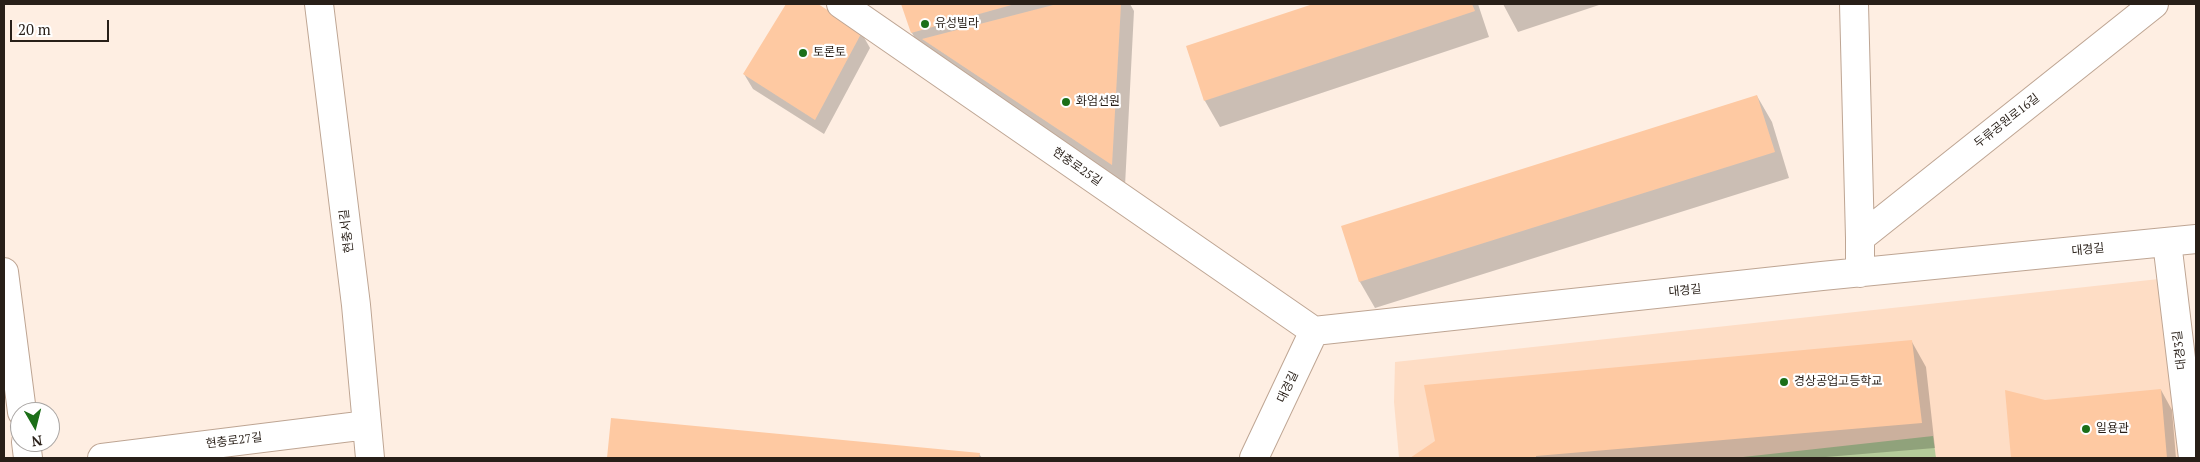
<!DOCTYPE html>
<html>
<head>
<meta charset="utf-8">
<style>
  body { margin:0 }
  #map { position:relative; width:2200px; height:462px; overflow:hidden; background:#feeee2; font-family:"PT Serif",serif }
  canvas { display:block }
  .frame { position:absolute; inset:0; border:5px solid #281f18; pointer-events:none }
  .north { position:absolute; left:10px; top:402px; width:50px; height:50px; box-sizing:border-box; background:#fff; border:1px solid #a9a5a3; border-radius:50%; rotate:172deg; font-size:14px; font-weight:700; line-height:20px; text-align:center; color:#281f18 }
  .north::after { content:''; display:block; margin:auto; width:18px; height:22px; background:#1c6f18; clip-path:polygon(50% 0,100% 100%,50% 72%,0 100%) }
  .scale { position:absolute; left:10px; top:20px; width:99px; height:22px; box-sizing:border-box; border:2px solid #281f18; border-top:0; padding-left:6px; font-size:15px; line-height:18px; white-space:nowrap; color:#281f18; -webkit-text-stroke:4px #fff; paint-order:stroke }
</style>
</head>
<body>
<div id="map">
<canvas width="2200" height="462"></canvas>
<div class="frame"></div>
<div class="north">N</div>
<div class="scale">20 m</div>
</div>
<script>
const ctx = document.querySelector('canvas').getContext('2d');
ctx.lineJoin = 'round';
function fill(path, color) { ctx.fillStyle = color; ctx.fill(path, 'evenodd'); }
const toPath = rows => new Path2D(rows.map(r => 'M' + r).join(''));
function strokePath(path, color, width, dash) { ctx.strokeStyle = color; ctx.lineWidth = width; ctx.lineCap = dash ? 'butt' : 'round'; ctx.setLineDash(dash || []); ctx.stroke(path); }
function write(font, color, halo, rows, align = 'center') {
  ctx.font = font + ' "PT Serif","Noto Sans KR",serif'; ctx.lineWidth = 4.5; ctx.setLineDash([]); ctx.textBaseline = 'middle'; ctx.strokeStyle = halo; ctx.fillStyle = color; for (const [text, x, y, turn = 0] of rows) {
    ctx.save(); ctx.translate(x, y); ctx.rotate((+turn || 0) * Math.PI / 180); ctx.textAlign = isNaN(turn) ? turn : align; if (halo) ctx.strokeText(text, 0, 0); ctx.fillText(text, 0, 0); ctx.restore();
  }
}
const built = toPath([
  [2159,279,2183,458,1399,458,1394,402,1395,362]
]);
const green = toPath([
  [1933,436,1936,458,1734,458]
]);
const shadow = toPath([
  [788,4,816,4,861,32,870,48,824,134,753,89,744,74],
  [902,4,1130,4,1134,11,1125,186,926,58,912,33],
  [1317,4,1478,4,1489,37,1220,127,1205,101,1187,47],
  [1503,4,1602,4,1518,32],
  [1757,96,1772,122,1789,178,1375,308,1360,282,1342,227],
  [1912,342,1926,367,1935,448,1814,458,1412,458,1436,442],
  [2161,390,2172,410,2176,458,2012,458,2006,392,2045,401],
  [612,420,979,454,982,458,608,458]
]);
const building = toPath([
  [786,4,818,4,862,32,815,120,743,74],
  [901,4,1015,4,911,33],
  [1057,4,1121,4,1112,165,922,39],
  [1313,4,1472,4,1475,11,1204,101,1186,46],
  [1757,95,1775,152,1359,282,1341,226],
  [1912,340,1922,423,1536,456,1536,458,1410,458,1435,441,1424,385],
  [2161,389,2167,458,2011,458,2005,390,2045,400],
  [611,418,980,453,979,458,607,458]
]);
const street = toPath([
  [319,4,356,305,370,458],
  [841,4,1314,331],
  [1854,4,1860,238],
  [2167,242,2193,458],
  [4,272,22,412],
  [1860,273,1860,238,2154,4],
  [1314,331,1822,276,2196,239],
  [26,442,28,458],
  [102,458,367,425],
  [1254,458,1314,331]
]);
const markers = [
  [925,24,5,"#1c6f18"],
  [803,53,5,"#1c6f18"],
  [1066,102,5,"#1c6f18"],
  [1784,382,5,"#1c6f18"],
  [2086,429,5,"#1c6f18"]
];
const poiNames = [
  ["유성빌라",935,24],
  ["토론토",813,53],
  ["화엄선원",1076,102],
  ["경상공업고등학교",1794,382],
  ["일용관",2096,429]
];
const streetNames = [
  ["두류공원로16길",2007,121,-38],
  ["현충로25길",1077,167,35],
  ["현충서길",347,231,-97],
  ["대경길",2088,250,-6],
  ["대경길",1685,291,-6],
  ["대경3길",2180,350,-97],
  ["대경길",1288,387,-65],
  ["현충로27길",234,441,-7]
];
fill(built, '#feddc5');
fill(green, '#b5cb9a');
fill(shadow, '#0003');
fill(building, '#fec9a2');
strokePath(street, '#bea593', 30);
strokePath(street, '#fff', 28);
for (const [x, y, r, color] of markers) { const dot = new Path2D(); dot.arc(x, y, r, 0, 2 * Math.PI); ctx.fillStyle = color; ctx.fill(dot); strokePath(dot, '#fff', 2); }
write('12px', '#281f18', '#fff', poiNames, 'left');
write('12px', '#281f18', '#fff', streetNames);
</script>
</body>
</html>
